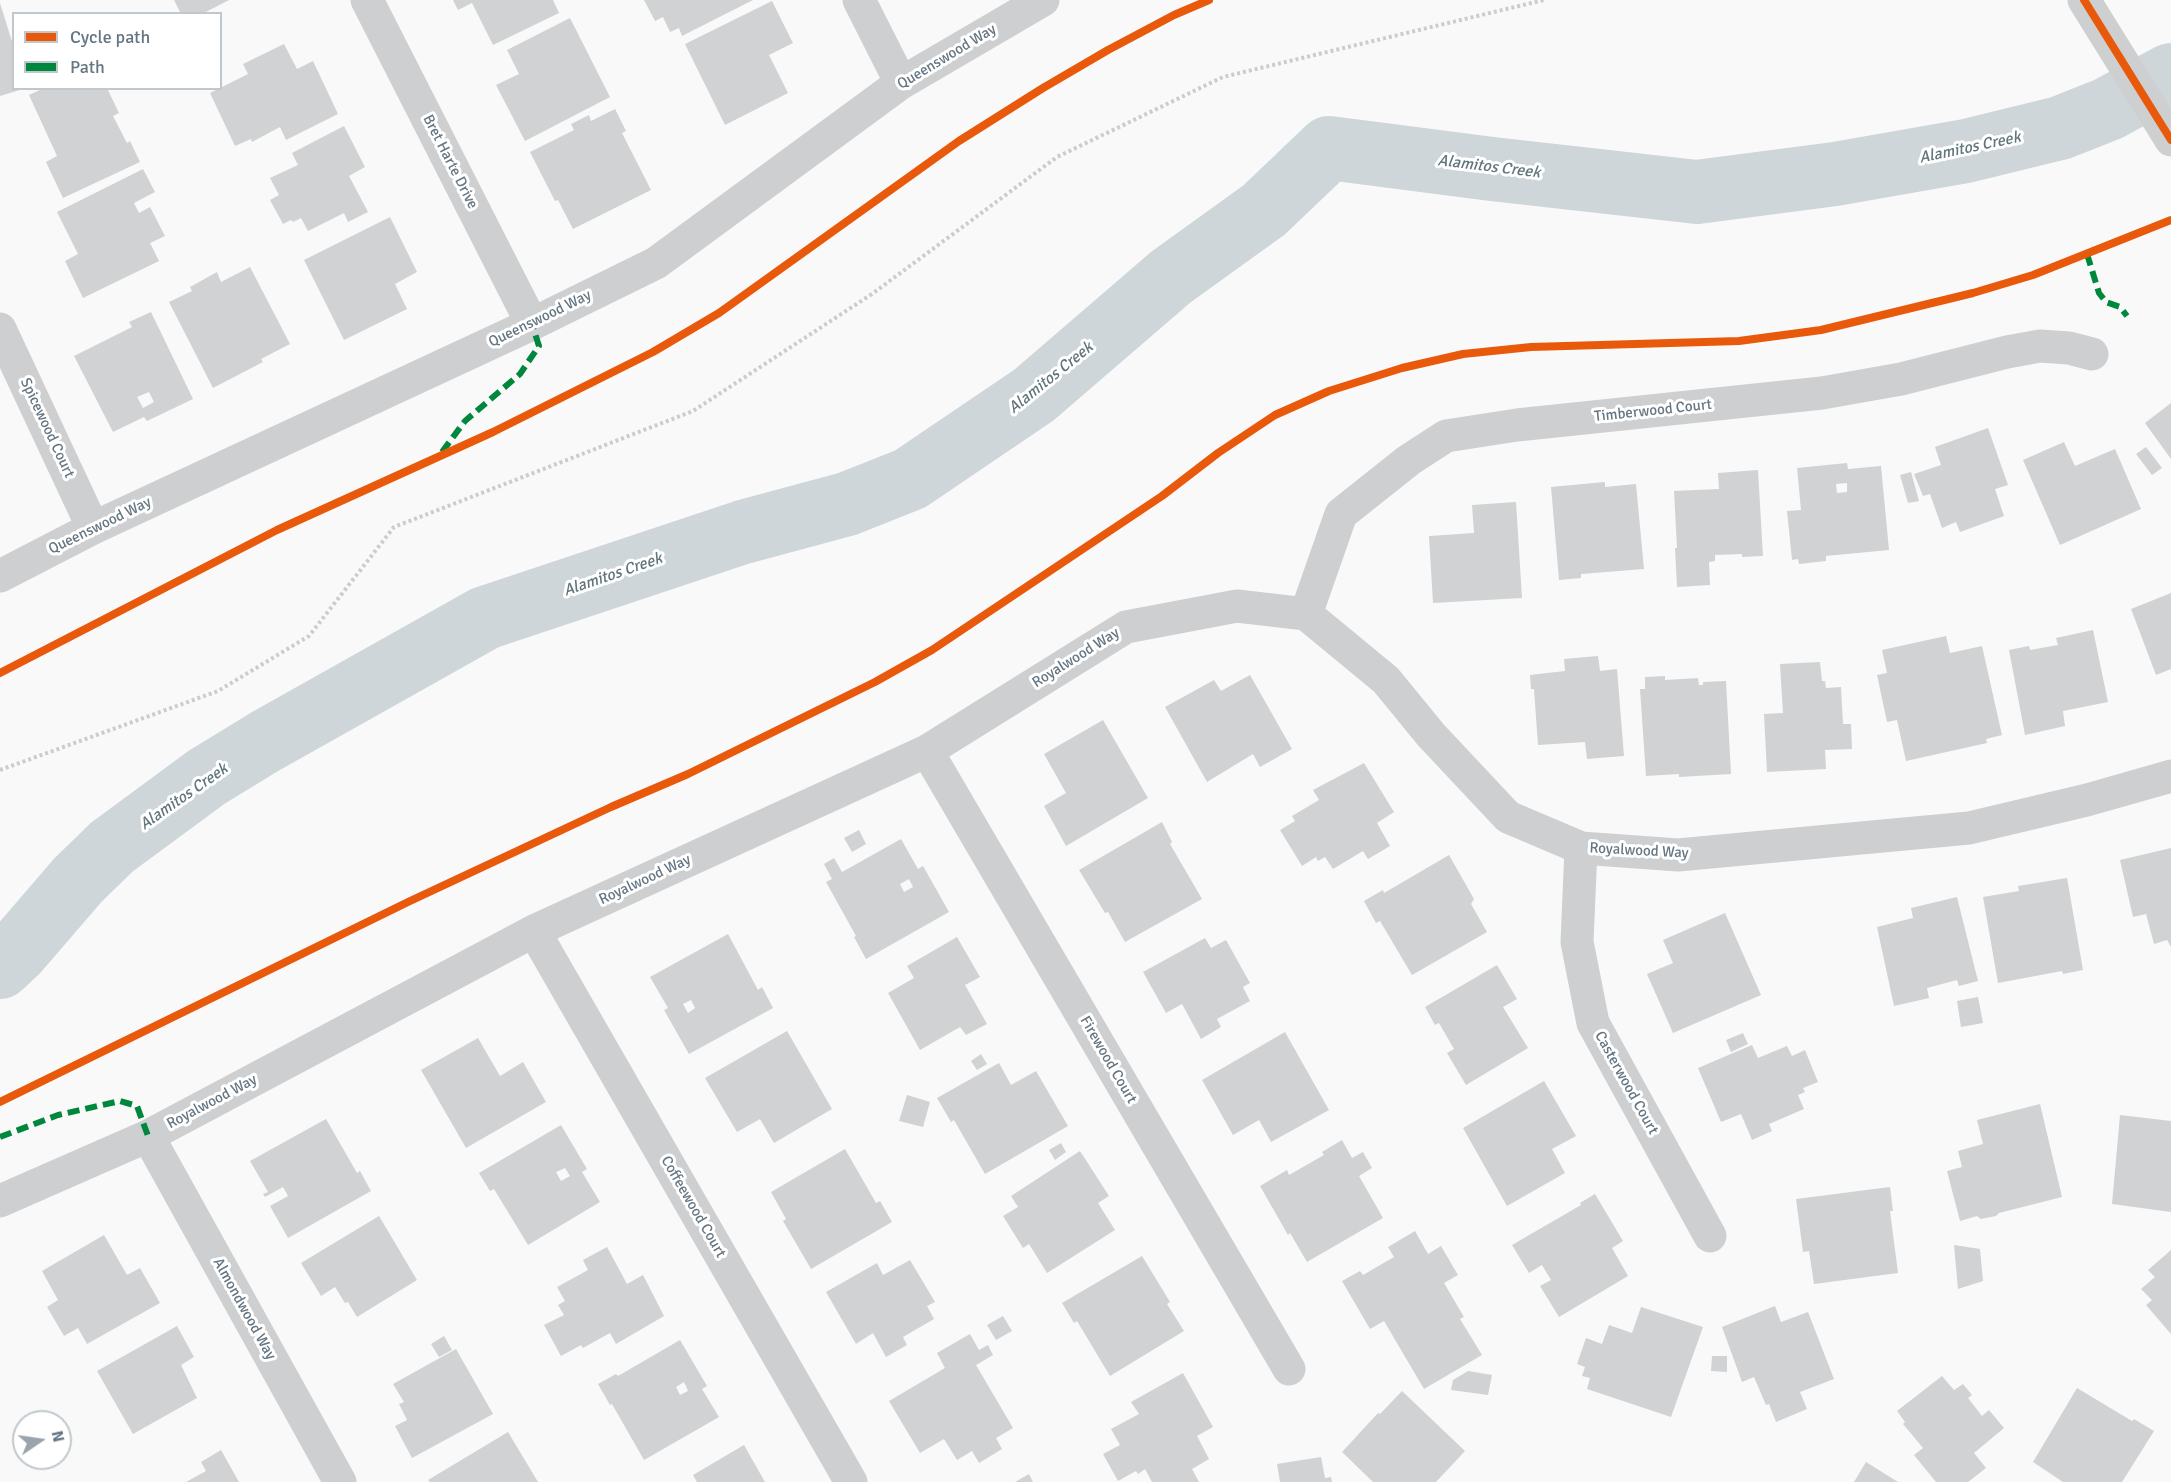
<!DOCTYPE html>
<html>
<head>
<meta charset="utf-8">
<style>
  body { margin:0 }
  #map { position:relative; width:2171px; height:1482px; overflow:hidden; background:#f9f9f9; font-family:Signika,sans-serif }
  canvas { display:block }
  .legend { position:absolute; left:12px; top:12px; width:210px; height:78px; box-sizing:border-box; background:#fff; border:2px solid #c1c8cd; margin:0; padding:8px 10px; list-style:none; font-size:18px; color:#657683 }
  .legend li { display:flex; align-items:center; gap:12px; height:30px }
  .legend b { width:30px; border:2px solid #c1c8cd }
  .north { position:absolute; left:12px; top:1410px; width:60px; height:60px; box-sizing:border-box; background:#fff; border:2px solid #c1c8cd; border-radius:50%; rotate:77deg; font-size:16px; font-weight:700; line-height:24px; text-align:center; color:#657683 }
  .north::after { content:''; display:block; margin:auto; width:21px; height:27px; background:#99a4ac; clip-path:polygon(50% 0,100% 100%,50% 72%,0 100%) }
</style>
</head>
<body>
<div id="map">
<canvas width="2171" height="1482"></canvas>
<ul class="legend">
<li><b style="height:8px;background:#e8590c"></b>Cycle path</li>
<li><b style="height:8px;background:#00873e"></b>Path</li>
</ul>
<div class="north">N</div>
</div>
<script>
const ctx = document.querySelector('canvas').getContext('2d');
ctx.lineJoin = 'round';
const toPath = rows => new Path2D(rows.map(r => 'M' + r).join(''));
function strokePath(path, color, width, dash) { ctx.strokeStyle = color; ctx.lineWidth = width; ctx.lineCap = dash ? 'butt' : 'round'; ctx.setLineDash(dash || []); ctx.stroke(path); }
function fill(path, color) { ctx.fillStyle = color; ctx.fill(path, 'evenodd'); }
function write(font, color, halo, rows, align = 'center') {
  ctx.font = font + ' Signika,sans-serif'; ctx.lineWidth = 6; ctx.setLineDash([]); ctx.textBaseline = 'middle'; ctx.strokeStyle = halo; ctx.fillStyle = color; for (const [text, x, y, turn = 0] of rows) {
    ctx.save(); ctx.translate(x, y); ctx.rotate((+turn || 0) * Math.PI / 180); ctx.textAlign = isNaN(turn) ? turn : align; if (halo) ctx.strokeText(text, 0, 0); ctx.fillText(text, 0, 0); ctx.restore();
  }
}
const river = toPath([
  [0,967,16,952,78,880,112,847,207,777,266,741,485,618,743,532,847,504,910,479,1034,395,1171,277,1264,210,1329,148,1492,169,1697,192,1835,174,1966,151,2060,128,2108,109,2171,75]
]);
const building = toPath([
  [174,0,229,0,202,14,181,14],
  [453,0,553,0,559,13,493,45,472,3,458,10],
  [644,0,753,0,682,36,679,28,670,32,663,17,655,21],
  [772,1,793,43,769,55,788,93,725,125,685,44],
  [0,3,14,48,14,88,23,89,0,96],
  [570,18,610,97,525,141,496,85,519,74,507,50],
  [284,44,297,69,313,61,338,114,286,140,280,127,252,142,251,139,235,146,210,93,248,74,243,64],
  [44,88,107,88,119,113,113,116,127,143,130,141,140,162,63,198,46,162,57,156,29,95],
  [615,109,626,131,622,133,651,190,573,229,558,200,555,201,530,152,574,130,571,124,589,115,591,121],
  [344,126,365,167,349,176,368,212,348,222,344,213,308,231,301,218,293,222,291,220,283,224,270,200,279,195,270,178,298,165,292,153],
  [143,169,155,192,134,203,139,213,150,207,165,236,150,243,159,261,83,298,65,261,78,254,57,212],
  [390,217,417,272,395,284,407,309,344,340,304,260],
  [250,267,290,344,261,359,263,362,213,388,169,302,192,291,190,287,217,272,221,282],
  [151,312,193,399,147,421,144,417,113,432,74,356,132,327,129,322],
  [149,392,154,402,143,408,137,397],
  [2171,403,2171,459,2145,423],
  [1988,428,2008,485,1995,489,2004,516,1960,532,1956,522,1942,528,1930,494,1923,496,1914,474,1941,465,1935,447],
  [2064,442,2075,466,2115,449,2141,509,2060,545,2023,460],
  [2146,447,2162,468,2152,475,2136,454],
  [1847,463,1848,469,1881,466,1889,550,1826,556,1826,561,1799,564,1798,559,1792,560,1787,511,1801,510,1797,468],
  [1847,483,1847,492,1837,493,1836,484],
  [1758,470,1763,556,1742,557,1742,554,1715,555,1715,561,1709,562,1710,585,1677,587,1675,548,1677,548,1674,491,1719,489,1718,473],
  [1911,472,1919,501,1908,503,1900,475],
  [1605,482,1605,487,1636,484,1644,569,1581,574,1581,578,1559,580,1551,487],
  [1516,502,1522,598,1433,603,1429,536,1474,533,1472,505],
  [2171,593,2171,669,2156,675,2131,609],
  [2093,630,2108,702,2063,711,2065,726,2025,735,2009,650,2029,646,2030,650,2058,645,2056,638],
  [1946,636,1950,653,1982,646,2002,735,1986,739,1987,743,1906,761,1897,720,1887,722,1877,675,1887,673,1882,650],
  [1598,656,1600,671,1617,669,1624,756,1587,759,1585,742,1538,745,1534,689,1531,689,1530,675,1565,671,1564,659],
  [1820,662,1822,681,1825,681,1826,688,1841,687,1843,724,1851,724,1852,749,1825,750,1826,769,1767,772,1764,714,1783,713,1780,664],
  [1250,675,1292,749,1260,767,1253,754,1207,782,1165,707,1214,680,1221,691],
  [1665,676,1665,680,1698,678,1699,685,1703,685,1703,682,1726,681,1731,774,1679,777,1679,774,1646,776,1640,689,1645,689,1645,677],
  [1103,720,1148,798,1066,846,1044,806,1066,793,1044,754],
  [1364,763,1394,812,1377,823,1390,846,1368,859,1363,851,1333,869,1325,857,1318,861,1316,857,1302,866,1280,830,1295,821,1292,816,1319,800,1313,790],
  [1162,822,1172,842,1170,844,1202,899,1125,942,1108,912,1105,913,1079,870],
  [859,830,866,844,852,852,844,838],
  [901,839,918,869,923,866,949,912,866,959,854,937,856,936,826,882,832,879,824,864,834,858,842,872],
  [909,879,913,887,904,892,900,884],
  [2171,848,2171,947,2167,940,2154,944,2146,914,2133,917,2120,860],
  [1449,855,1474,899,1471,904,1487,932,1412,975,1380,921,1376,923,1364,901,1383,890,1384,893],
  [2067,878,2083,970,2063,974,2062,971,1998,983,1983,897,2019,891,2018,886],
  [1957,897,1978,981,1959,986,1957,980,1927,988,1929,998,1894,1006,1877,927,1913,918,1911,908],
  [1725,913,1761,995,1673,1033,1647,974,1673,963,1663,940],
  [728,934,758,990,762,987,773,1008,689,1054,664,1010,668,1008,650,977],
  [691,1000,695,1008,688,1013,683,1004],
  [957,937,980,977,965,985,987,1024,966,1035,960,1027,920,1050,888,993,914,978,907,966],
  [1205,938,1211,948,1226,940,1250,983,1243,987,1250,1001,1217,1019,1221,1027,1201,1039,1182,1004,1166,1013,1143,972],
  [1497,965,1517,999,1503,1007,1528,1048,1466,1085,1447,1053,1454,1049,1439,1023,1435,1025,1425,1007],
  [1978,997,1983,1023,1961,1027,1957,1001],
  [787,1031,832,1109,774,1143,760,1119,737,1132,705,1078],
  [1285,1032,1329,1110,1271,1142,1259,1120,1233,1135,1202,1080],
  [1743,1033,1748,1044,1731,1052,1726,1040],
  [478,1038,500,1076,523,1062,546,1102,466,1148,421,1070],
  [1752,1045,1758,1058,1787,1046,1792,1056,1805,1050,1818,1082,1803,1088,1805,1092,1798,1095,1804,1109,1769,1124,1772,1131,1752,1140,1741,1114,1721,1122,1698,1068],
  [981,1054,987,1064,977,1070,971,1061],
  [999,1063,1011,1085,1036,1071,1068,1126,985,1174,954,1120,951,1122,937,1098],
  [1544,1081,1576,1136,1552,1149,1565,1173,1507,1206,1463,1128],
  [907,1095,930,1102,923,1127,899,1121],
  [2040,1104,2062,1197,1999,1213,1996,1216,1981,1219,1977,1216,1960,1221,1947,1171,1962,1167,1958,1151,1983,1144,1977,1120],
  [2120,1115,2171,1121,2171,1212,2112,1204],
  [326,1119,357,1173,360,1171,371,1191,288,1238,270,1206,288,1196,283,1187,265,1197,263,1194,268,1192,250,1161],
  [561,1125,587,1169,582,1172,600,1202,528,1245,494,1189,490,1191,479,1173],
  [565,1168,570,1176,561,1181,556,1172],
  [1342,1140,1352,1158,1363,1152,1372,1168,1359,1176,1383,1218,1307,1262,1290,1233,1288,1235,1260,1186,1287,1170,1289,1175,1324,1155,1322,1152],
  [1061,1143,1066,1152,1055,1160,1049,1150],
  [845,1149,876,1203,880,1201,892,1222,811,1269,783,1221,786,1219,771,1192],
  [1080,1151,1109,1196,1098,1203,1115,1230,1047,1273,1029,1244,1023,1248,1003,1216,1018,1207,1011,1196],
  [1890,1187,1893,1211,1890,1211,1898,1273,1814,1284,1809,1251,1803,1252,1796,1199],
  [1595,1194,1623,1241,1612,1248,1628,1276,1559,1317,1540,1286,1551,1280,1542,1265,1529,1273,1512,1245,1581,1205,1580,1203],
  [379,1216,417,1280,357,1317,348,1302,345,1303,335,1287,321,1296,301,1263],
  [1415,1231,1428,1254,1441,1246,1458,1275,1444,1283,1464,1317,1460,1319,1482,1355,1424,1389,1384,1321,1370,1329,1342,1281,1360,1271,1363,1275,1394,1257,1388,1247],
  [104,1235,127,1275,140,1268,160,1303,87,1344,78,1328,64,1336,47,1307,58,1300,42,1271],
  [1954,1245,1980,1249,1983,1281,1958,1289],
  [607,1247,627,1284,643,1275,664,1316,616,1344,610,1333,583,1348,581,1345,561,1356,544,1325,564,1315,558,1305,565,1301,557,1287,588,1270,583,1260],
  [2171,1250,2171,1334,2146,1305,2152,1300,2141,1289,2155,1277,2148,1270],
  [1142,1256,1170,1302,1167,1304,1184,1331,1110,1376,1077,1321,1074,1323,1062,1303],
  [910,1260,935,1302,927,1306,934,1319,903,1337,907,1345,886,1357,873,1333,856,1344,826,1292,877,1263,883,1275],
  [1775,1306,1781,1322,1808,1312,1834,1379,1800,1392,1807,1409,1776,1422,1769,1404,1766,1405,1754,1377,1742,1382,1722,1327],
  [1641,1307,1703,1327,1671,1417,1587,1389,1590,1378,1582,1376,1585,1367,1577,1364,1586,1338,1602,1344,1609,1325,1632,1333],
  [1003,1316,1012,1331,996,1340,987,1325],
  [177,1326,194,1357,181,1365,197,1398,133,1434,97,1371],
  [970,1334,979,1350,988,1345,993,1355,976,1365,1013,1428,996,1438,1002,1449,979,1463,972,1451,957,1460,944,1439,920,1453,889,1401,945,1368,937,1353],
  [444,1336,452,1350,439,1357,431,1344],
  [680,1340,707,1386,702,1389,719,1417,644,1460,612,1404,610,1405,598,1384,616,1374,618,1376],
  [684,1382,688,1391,680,1395,676,1387],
  [456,1349,493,1414,412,1458,395,1426,407,1420,399,1404,404,1402,393,1384],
  [1712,1356,1727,1356,1727,1372,1711,1371],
  [1468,1371,1492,1375,1488,1395,1451,1390,1453,1380],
  [1183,1373,1213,1427,1197,1436,1209,1459,1192,1469,1199,1482,1152,1482,1145,1469,1138,1474,1136,1471,1118,1481,1103,1454,1120,1445,1111,1429,1139,1414,1131,1402],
  [1942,1376,1954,1390,1963,1384,1972,1395,1968,1398,1982,1416,1989,1410,2004,1428,1974,1453,1986,1468,1968,1482,1936,1482,1914,1455,1923,1448,1903,1424,1905,1422,1897,1411],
  [2077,1388,2132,1421,2134,1419,2154,1431,2122,1482,2063,1482,2033,1462],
  [1402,1391,1465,1451,1436,1482,1373,1482,1342,1452,1378,1413,1380,1414],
  [508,1432,538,1482,430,1482,428,1480],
  [744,1445,765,1482,697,1482,693,1475],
  [221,1450,239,1482,186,1482,206,1471,201,1462],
  [1321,1457,1325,1478,1331,1477,1332,1482,1280,1482,1277,1464],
  [1866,1462,1898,1482,1854,1482],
  [1029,1474,1033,1482,1015,1482]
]);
const path = toPath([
  [0,770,218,691,309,636,394,527,693,411,872,294,1057,157,1223,77,1544,0]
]);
const minor = toPath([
  [367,0,532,324],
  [859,0,901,83],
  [2084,0,2171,140],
  [0,329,93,528],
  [0,576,93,528,532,324,656,263,901,83,1043,0],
  [1306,614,1341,514,1409,460,1446,436,1517,425,1822,393,1901,379,2007,352,2040,346,2069,348,2092,354],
  [927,751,1289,1369],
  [1581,848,1577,942,1593,1023,1710,1236],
  [534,931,851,1482],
  [148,1136,340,1482],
  [0,1201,148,1136,534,931,927,751,1126,627,1237,606,1306,614,1386,680,1431,735,1508,817,1581,848,1678,855,1969,828,2087,800,2171,776]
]);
const quiet = toPath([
  [2087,254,2099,293,2106,302,2120,307,2127,316],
  [442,452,465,421,520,374,539,346,532,324],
  [0,1137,58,1115,120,1101,137,1106,148,1136]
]);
const cycleway = toPath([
  [2084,0,2171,140],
  [0,673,277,530,493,432,653,352,719,313,959,141,1043,88,1108,50,1174,15,1209,0],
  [0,1102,408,902,611,807,688,774,875,682,932,650,1162,496,1218,453,1275,415,1329,391,1402,368,1463,354,1531,347,1739,341,1821,330,1973,293,2033,275,2171,220]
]);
const streetNames = [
  ["Queenswood Way",947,57,-31],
  ["Bret Harte Drive",450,162,63],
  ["Queenswood Way",540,319,-26],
  ["Timberwood Court",1653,411,-6],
  ["Spicewood Court",47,428,65],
  ["Queenswood Way",100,526,-26],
  ["Royalwood Way",1076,658,-32],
  ["Royalwood Way",1639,851,3],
  ["Royalwood Way",645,880,-25],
  ["Firewood Court",1108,1060,60],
  ["Casterwood Court",1626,1083,61],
  ["Royalwood Way",212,1102,-28],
  ["Coffeewood Court",693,1207,60],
  ["Almondwood Way",244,1309,61]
];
const waterNames = [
  ["Alamitos Creek",1970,148,-12],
  ["Alamitos Creek",1489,167,7],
  ["Alamitos Creek",1051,378,-39],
  ["Alamitos Creek",613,575,-19],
  ["Alamitos Creek",184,797,-35]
];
strokePath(river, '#ced6d9', 64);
fill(building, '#d0d2d3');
strokePath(path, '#cbcccd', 4, [3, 3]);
strokePath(minor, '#cecfd0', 33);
strokePath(quiet, '#00873e', 6, [12, 6]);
strokePath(cycleway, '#e8590c', 8);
write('15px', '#657683', '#fff', streetNames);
write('italic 16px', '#60757c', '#fff', waterNames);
</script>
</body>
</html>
